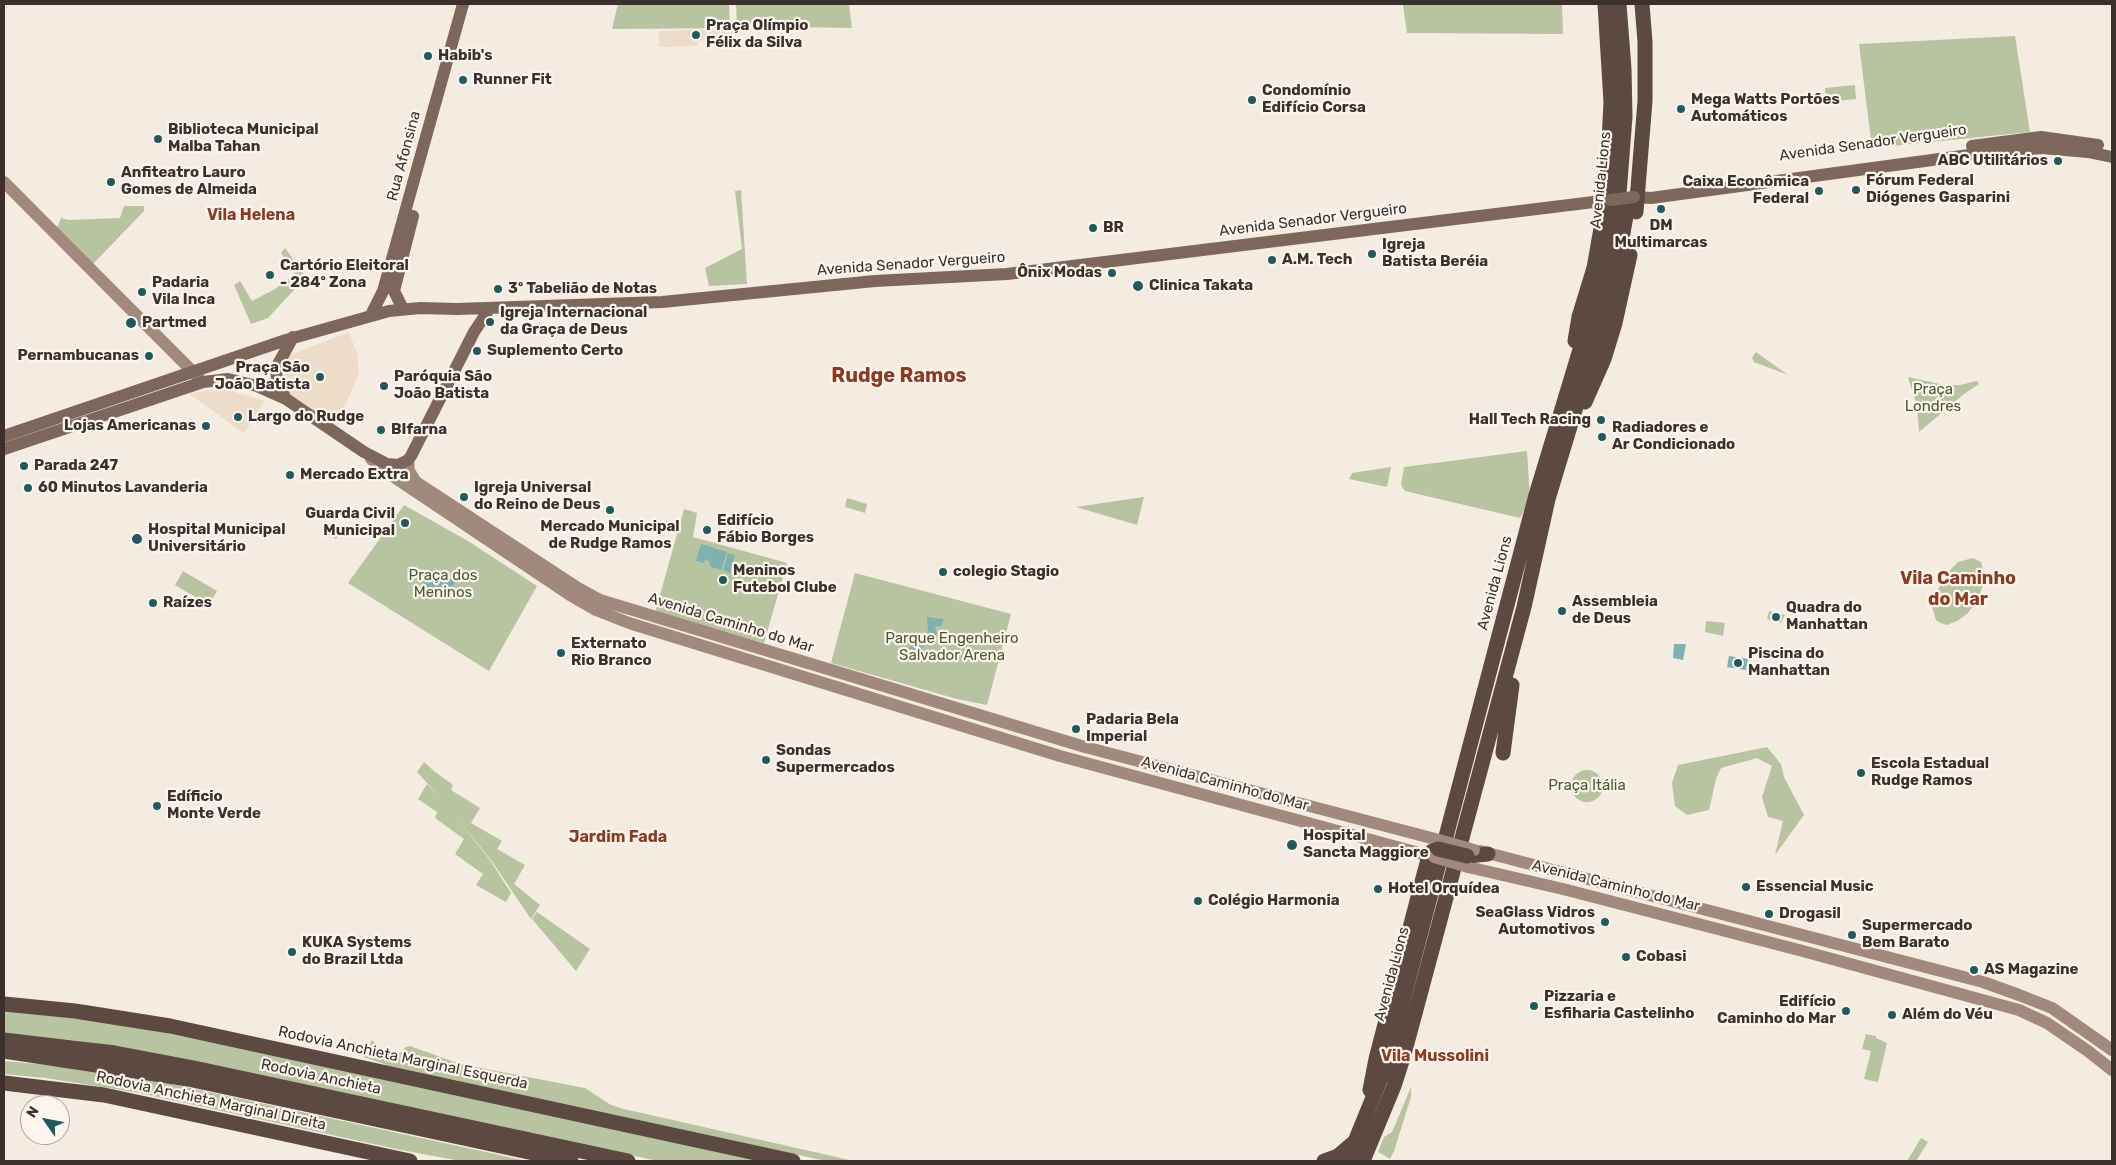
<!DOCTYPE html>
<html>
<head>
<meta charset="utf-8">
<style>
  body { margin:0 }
  #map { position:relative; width:2116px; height:1165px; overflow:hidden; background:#f4ebe1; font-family:Rubik,sans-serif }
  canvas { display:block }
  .frame { position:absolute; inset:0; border:5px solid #3b302b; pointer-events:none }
  .north { position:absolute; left:20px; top:1095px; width:50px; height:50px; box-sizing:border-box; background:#fbf5ee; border:1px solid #aea6a0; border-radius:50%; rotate:303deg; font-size:14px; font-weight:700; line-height:20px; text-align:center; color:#3b302b }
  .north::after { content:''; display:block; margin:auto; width:18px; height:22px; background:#1f5a5e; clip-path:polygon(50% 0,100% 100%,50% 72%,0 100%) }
</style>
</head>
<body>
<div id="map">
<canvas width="2116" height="1165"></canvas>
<div class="frame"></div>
<div class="north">N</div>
</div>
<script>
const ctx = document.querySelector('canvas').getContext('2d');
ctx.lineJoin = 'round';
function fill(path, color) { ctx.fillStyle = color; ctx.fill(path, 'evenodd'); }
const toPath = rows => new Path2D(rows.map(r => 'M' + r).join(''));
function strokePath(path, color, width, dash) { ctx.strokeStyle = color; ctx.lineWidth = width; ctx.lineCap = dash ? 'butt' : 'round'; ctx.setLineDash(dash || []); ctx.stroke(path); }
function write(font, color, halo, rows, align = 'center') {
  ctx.font = font + ' Rubik,sans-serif'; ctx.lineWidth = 4.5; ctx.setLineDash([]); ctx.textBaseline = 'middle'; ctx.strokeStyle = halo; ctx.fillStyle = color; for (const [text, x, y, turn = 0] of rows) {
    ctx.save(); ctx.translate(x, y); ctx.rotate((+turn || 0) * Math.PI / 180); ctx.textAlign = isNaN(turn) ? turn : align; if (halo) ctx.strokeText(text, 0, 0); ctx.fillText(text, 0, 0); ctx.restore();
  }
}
const green = toPath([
  [618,4,729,4,730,28,612,29],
  [736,4,849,4,852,28,737,26],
  [1403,5,1562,5,1563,34,1407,33],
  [2015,36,2030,132,1872,148,1859,44],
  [1855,85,1856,99,1826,102,1825,88],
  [741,190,747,284,709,286,705,268,742,249,735,191],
  [124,206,144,206,144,211,93,264,57,228,61,218,69,220,120,218],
  [285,248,306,277,268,318,251,324,234,285,240,281,252,301,275,289,295,274,281,253],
  [1756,352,1788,375,1754,362,1752,358],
  [1908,377,1944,385,1960,385,1977,381,1979,384,1964,394,1919,432,1917,406],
  [1527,451,1530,499,1520,518,1405,491,1401,485,1404,467],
  [1391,467,1387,487,1349,479,1352,473],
  [1144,497,1137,525,1076,507,1143,497],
  [847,498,867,504,865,513,845,507],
  [404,505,468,541,537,586,489,671,348,583],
  [684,509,697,513,693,537,787,563,764,643,655,613],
  [327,522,341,531,336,539,322,530],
  [1973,558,1981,562,1983,570,1984,581,1978,600,1967,614,1957,621,1947,625,1940,623,1936,620,1932,607,1938,589,1951,569,1958,562],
  [183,571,217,591,209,605,175,585],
  [855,573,1011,614,987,705,957,699,831,663],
  [1769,611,1785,615,1781,623,1767,619],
  [1706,621,1725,623,1723,636,1705,632],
  [1767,747,1781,764,1784,777,1804,815,1775,855,1783,821,1768,817,1762,797,1772,766,1757,758,1721,768,1716,779,1709,810,1687,815,1675,806,1672,783,1678,765],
  [424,762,434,771,453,785,451,790,480,808,471,823,502,841,497,849,525,865,514,884,540,905,531,919,491,860,453,813,490,860,511,893,506,902,476,885,483,874,455,854,464,839,435,818,437,812,418,799,427,784,439,796,417,772],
  '1571 786a16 16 0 1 1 32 0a16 16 0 1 1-32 0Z',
  [537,912,590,949,576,971,532,919],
  [4,1010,99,1020,278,1055,761,1161,658,1161,217,1066,80,1041,4,1033],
  [1866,1034,1876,1036,1876,1038,1887,1043,1878,1082,1864,1079,1871,1051,1862,1049],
  [372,1040,387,1055,397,1051,400,1053,406,1047,410,1046,460,1064,585,1088,611,1105,624,1109,854,1161,826,1161,390,1066,363,1057],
  [4,1061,74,1067,140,1077,527,1161,461,1161,401,1150,139,1093,46,1078,4,1074],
  [1411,1087,1411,1097,1394,1151,1390,1159,1378,1152,1384,1137,1392,1132],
  [1921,1138,1928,1142,1916,1161,1907,1161]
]);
const plaza = toPath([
  [733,29,733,40,698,41,698,46,659,47,659,31],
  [349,332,357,354,359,373,336,426,287,393,281,380,281,370,288,356],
  [221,388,265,401,244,433,189,394]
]);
const water = toPath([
  [701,544,727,552,721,570,711,567,709,561,705,559,704,563,696,561],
  [728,553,735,555,730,573,723,570],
  [431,569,441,578,457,580,444,597,424,588,423,574],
  [927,617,944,619,941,626,937,626,935,628,937,634,928,641,916,656,912,649,908,649,928,632],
  [1674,644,1686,644,1683,660,1673,658],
  [1729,656,1748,659,1746,670,1727,667]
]);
const secondary = toPath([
  [4,182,199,378],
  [371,459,397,479,570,595,596,610,629,623,1060,756,1434,857],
  [408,460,409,471,416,482,578,588,600,600,1085,747,1439,840],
  [1480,851,1983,982,2019,995,2052,1008,2112,1050],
  [1468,867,1563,889,1799,950,2019,1010,2047,1023,2088,1051,2112,1070]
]);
const primary = toPath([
  [1972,146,2041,137,2098,145],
  [1634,197,1651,198,1969,155,2042,148,2088,152,2112,157],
  [403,309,394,291,413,216],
  [371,315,383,291,463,4],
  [286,399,277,381,276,368,293,337],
  [4,436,286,340,389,311,420,308,457,309,662,302,875,281,1007,274,1610,200],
  [4,449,203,382,228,379,257,386,286,399,364,452,387,464,398,465,408,460,411,456,474,332,490,308]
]);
const highway = toPath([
  [1636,212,1645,101,1645,42,1642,4],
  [1575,341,1579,317,1594,268,1606,200,1611,102,1605,4],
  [1585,402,1604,359,1615,323,1630,255],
  [1503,753,1512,685],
  [1467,856,1488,854],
  [4,1004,75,1011,170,1026,793,1161],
  [4,1040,115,1053,194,1068,628,1161],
  [4,1051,188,1079,571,1161],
  [4,1083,104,1095,410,1161],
  [1370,1090,1376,1059,1423,878,1429,856,1432,851,1438,849],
  [1324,1161,1338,1156,1352,1144],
  [1347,1161,1385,1068,1536,495,1605,267,1618,207,1625,117,1624,69,1619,4],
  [1363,1161,1394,1086,1403,1058,1524,607,1548,499,1615,278,1628,205]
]);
const secondaryBridge = toPath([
  [1439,840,1474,850],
  [1434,857,1468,867]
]);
const primaryBridge = toPath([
  [1610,200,1634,197]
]);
const highwayBridge = toPath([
  [1438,849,1467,856]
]);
const markers = [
  [696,35,5,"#1f5a5e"],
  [428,56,5,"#1f5a5e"],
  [463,80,5,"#1f5a5e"],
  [1252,100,5,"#1f5a5e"],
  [1681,109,5,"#1f5a5e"],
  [158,139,5,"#1f5a5e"],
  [2058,161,5,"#1f5a5e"],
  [111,182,5,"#1f5a5e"],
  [1856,190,5,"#1f5a5e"],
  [1819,191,5,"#1f5a5e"],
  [1661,209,5,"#1f5a5e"],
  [1093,228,5,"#1f5a5e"],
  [1372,254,5,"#1f5a5e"],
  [1272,260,5,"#1f5a5e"],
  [1112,273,5,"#1f5a5e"],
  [270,275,5,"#1f5a5e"],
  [1138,286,6,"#1f5a5e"],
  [498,289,5,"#1f5a5e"],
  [142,292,5,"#1f5a5e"],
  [490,322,5,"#1f5a5e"],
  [131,323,6,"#1f5a5e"],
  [477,351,5,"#1f5a5e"],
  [149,356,5,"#1f5a5e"],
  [320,377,5,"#1f5a5e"],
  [384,386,5,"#1f5a5e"],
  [238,417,5,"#1f5a5e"],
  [1601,420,5,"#1f5a5e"],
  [206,426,5,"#1f5a5e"],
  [381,430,5,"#1f5a5e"],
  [1602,437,5,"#1f5a5e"],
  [24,466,5,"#1f5a5e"],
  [290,475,5,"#1f5a5e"],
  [28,488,5,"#1f5a5e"],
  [464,497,5,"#1f5a5e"],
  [610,510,5,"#1f5a5e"],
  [405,523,5,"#1f5a5e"],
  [707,530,5,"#1f5a5e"],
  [137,539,6,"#1f5a5e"],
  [943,572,5,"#1f5a5e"],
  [723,580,5,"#1f5a5e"],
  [153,603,5,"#1f5a5e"],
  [1562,611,5,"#1f5a5e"],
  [1776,617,5,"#1f5a5e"],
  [561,653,5,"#1f5a5e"],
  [1738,663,5,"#1f5a5e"],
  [1076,729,5,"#1f5a5e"],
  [766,760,5,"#1f5a5e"],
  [1861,773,5,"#1f5a5e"],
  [157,806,5,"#1f5a5e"],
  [1292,845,6,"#1f5a5e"],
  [1746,887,5,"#1f5a5e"],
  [1378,889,5,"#1f5a5e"],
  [1198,901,5,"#1f5a5e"],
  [1769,914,5,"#1f5a5e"],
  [1605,922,5,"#1f5a5e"],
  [1852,935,5,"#1f5a5e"],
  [292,952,5,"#1f5a5e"],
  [1626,957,5,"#1f5a5e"],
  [1974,970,5,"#1f5a5e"],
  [1534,1006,5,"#1f5a5e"],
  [1846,1011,5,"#1f5a5e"],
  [1892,1015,5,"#1f5a5e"]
];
const poiNames = [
  ["Praça Olímpio",706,26],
  ["Félix da Silva",706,43],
  ["Habib's",438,56],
  ["Runner Fit",473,80],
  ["Condomínio",1262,91],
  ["Edifício Corsa",1262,108],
  ["Mega Watts Portões",1691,100],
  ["Automáticos",1691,117],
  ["Biblioteca Municipal",168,130],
  ["Malba Tahan",168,147],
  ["ABC Utilitários",2048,161,"right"],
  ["Anfiteatro Lauro",121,173],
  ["Gomes de Almeida",121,190],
  ["Fórum Federal",1866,181],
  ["Diógenes Gasparini",1866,198],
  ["Caixa Econômica",1809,182,"right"],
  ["Federal",1809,199,"right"],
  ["DM",1661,226,"center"],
  ["Multimarcas",1661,243,"center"],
  ["BR",1103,228],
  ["Igreja",1382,245],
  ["Batista Beréia",1382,262],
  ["A.M. Tech",1282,260],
  ["Cartório Eleitoral",280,266],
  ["- 284º Zona",280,283],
  ["Ônix Modas",1102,273,"right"],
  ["Padaria",152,283],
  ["Vila Inca",152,300],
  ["Clinica Takata",1149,286],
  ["3º Tabelião de Notas",508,289],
  ["Igreja Internacional",500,313],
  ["da Graça de Deus",500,330],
  ["Partmed",142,323],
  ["Suplemento Certo",487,351],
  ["Pernambucanas",139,356,"right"],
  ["Praça São",310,368,"right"],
  ["João Batista",310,385,"right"],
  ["Paróquia São",394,377],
  ["João Batista",394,394],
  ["Largo do Rudge",248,417],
  ["Hall Tech Racing",1591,420,"right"],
  ["Lojas Americanas",196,426,"right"],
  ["Radiadores e",1612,428],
  ["Ar Condicionado",1612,445],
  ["BIfarna",391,430],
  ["Parada 247",34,466],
  ["Mercado Extra",300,475],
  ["60 Minutos Lavanderia",38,488],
  ["Igreja Universal",474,488],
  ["do Reino de Deus",474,505],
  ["Guarda Civil",395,514,"right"],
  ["Municipal",395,531,"right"],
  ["Edifício",717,521],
  ["Fábio Borges",717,538],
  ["Mercado Municipal",610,527,"center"],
  ["de Rudge Ramos",610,544,"center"],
  ["Hospital Municipal",148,530],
  ["Universitário",148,547],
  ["Meninos",733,571],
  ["Futebol Clube",733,588],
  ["colegio Stagio",953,572],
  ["Assembleia",1572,602],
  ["de Deus",1572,619],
  ["Raízes",163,603],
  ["Quadra do",1786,608],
  ["Manhattan",1786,625],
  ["Externato",571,644],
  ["Rio Branco",571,661],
  ["Piscina do",1748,654],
  ["Manhattan",1748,671],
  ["Padaria Bela",1086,720],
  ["Imperial",1086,737],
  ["Sondas",776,751],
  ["Supermercados",776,768],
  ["Escola Estadual",1871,764],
  ["Rudge Ramos",1871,781],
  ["Edíficio",167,797],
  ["Monte Verde",167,814],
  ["Hospital",1303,836],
  ["Sancta Maggiore",1303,853],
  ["Essencial Music",1756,887],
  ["Hotel Orquídea",1388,889],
  ["Colégio Harmonia",1208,901],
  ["SeaGlass Vidros",1595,913,"right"],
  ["Automotivos",1595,930,"right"],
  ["Drogasil",1779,914],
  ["Supermercado",1862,926],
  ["Bem Barato",1862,943],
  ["KUKA Systems",302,943],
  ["do Brazil Ltda",302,960],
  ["Cobasi",1636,957],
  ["AS Magazine",1984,970],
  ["Pizzaria e",1544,997],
  ["Esfiharia Castelinho",1544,1014],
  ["Edifício",1836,1002,"right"],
  ["Caminho do Mar",1836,1019,"right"],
  ["Além do Véu",1902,1015]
];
const streetNames = [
  ["Avenida Senador Vergueiro",1873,143,-8],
  ["Rua Afonsina",404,156,-75],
  ["Avenida Lions",1601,180,-84],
  ["Avenida Senador Vergueiro",1313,220,-7],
  ["Avenida Senador Vergueiro",911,264,-4],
  ["Avenida Lions",1495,583,-75],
  ["Avenida Caminho do Mar",731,623,17],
  ["Avenida Caminho do Mar",1225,784,15],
  ["Avenida Caminho do Mar",1616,886,14],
  ["Avenida Lions",1392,974,-75],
  ["Rodovia Anchieta Marginal Esquerda",403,1058,12],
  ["Rodovia Anchieta",321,1077,12],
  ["Rodovia Anchieta Marginal Direita",211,1101,12]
];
const parkNames = [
  ["Praça",1933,390],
  ["Londres",1933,407],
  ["Praça dos",443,576],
  ["Meninos",443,593],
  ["Parque Engenheiro",952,639],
  ["Salvador Arena",952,656],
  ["Praça Itália",1587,786]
];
const neighbourhoodNames = [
  ["Vila Helena",251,215],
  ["Jardim Fada",618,837],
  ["Vila Mussolini",1435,1056]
];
const quarterNames = [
  ["Vila Caminho",1958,579],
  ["do Mar",1958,600]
];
const districtNames = [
  ["Rudge Ramos",899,376]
];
fill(green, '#b8c4a0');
fill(plaza, '#ecdcc8');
fill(water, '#7fb0b2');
strokePath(secondary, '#a18a7d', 12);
strokePath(primary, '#7d675c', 12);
strokePath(highway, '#5c4a42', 15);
strokePath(secondaryBridge, '#a18a7d', 12);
strokePath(primaryBridge, '#7d675c', 12);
strokePath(highwayBridge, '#5c4a42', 15);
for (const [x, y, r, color] of markers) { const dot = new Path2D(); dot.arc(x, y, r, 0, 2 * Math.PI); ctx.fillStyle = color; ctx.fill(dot); strokePath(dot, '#fbf5ee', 2); }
write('bold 15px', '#3b302b', '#fbf5ee', poiNames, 'left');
write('15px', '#3b302b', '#fbf5ee', streetNames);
write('15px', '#4a5a2e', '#fbf5ee', parkNames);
write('bold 16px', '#8c3b22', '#fbf5ee', neighbourhoodNames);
write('bold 18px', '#8c3b22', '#fbf5ee', quarterNames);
write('bold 20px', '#8c3b22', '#fbf5ee', districtNames);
</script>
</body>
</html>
